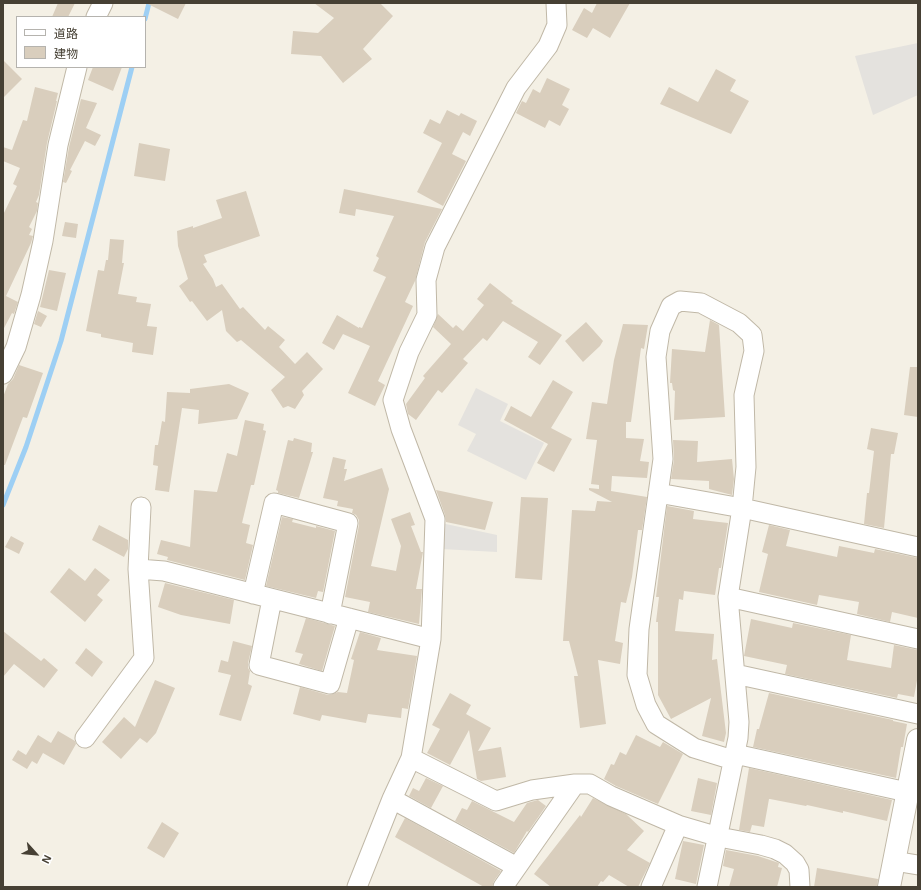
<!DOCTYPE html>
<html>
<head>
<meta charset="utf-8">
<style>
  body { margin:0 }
  #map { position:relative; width:921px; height:890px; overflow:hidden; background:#f4f0e5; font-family:Helvetica,"Noto Sans JP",sans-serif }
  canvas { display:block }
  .frame { position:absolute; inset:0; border:4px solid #464034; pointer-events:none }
  .legend { position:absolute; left:16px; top:16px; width:130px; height:52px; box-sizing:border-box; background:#fff; border:1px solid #b5b3ae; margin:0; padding:5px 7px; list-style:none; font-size:12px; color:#464034 }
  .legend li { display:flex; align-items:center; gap:8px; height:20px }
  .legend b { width:20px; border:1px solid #b5b3ae }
  .north { position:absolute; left:16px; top:834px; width:40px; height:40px; -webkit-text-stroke:3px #fff; paint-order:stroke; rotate:117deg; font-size:11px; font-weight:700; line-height:16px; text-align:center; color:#464034 }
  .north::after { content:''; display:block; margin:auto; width:14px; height:18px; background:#464034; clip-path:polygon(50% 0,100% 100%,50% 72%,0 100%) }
</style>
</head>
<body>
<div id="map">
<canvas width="921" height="890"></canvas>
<div class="frame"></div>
<ul class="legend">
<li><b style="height:5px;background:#fff"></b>道路</li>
<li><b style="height:11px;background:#d9cebd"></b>建物</li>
</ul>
<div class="north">N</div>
</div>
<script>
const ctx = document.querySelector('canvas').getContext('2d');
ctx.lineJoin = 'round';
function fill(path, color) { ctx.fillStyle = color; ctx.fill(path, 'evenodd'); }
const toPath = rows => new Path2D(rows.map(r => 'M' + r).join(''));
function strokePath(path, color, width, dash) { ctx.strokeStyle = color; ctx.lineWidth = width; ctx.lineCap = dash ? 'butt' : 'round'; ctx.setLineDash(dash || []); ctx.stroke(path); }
const parking = toPath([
  [918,43,918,95,873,115,855,56],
  [476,388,508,404,500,421,544,443,526,480,467,451,476,434,458,425],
  [441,523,497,535,497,552,441,549]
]);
const stream = toPath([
  [145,19,149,3],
  [3,505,26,447,61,341,132,67]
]);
const building = toPath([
  [58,3,75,3,68,17,52,17],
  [146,3,186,3,178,19],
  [314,3,380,3,393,16,363,49,372,59,343,83,321,56,291,54,293,31,318,33,334,18],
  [597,3,630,3,610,38,593,28,587,38,572,30,584,8,592,13],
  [3,60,22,79,3,98],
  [93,67,122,67,113,91,88,80],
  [716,69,736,80,730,91,749,101,731,134,660,104,669,87,698,102],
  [547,78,570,89,562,105,569,109,560,126,549,120,545,128,516,113,522,101,526,103,533,89,540,93],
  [35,87,58,93,56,101,57,101,47,143,39,195,36,202,38,203,37,211,29,227,32,229,29,235,33,236,31,243,6,296,18,302,14,314,12,313,3,330,3,215,17,186,13,184,20,168,3,161,3,147,12,150,23,120,27,121],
  [81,99,97,103,86,128,101,135,95,146,85,141,70,170,72,171,66,183,63,182,69,147],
  [447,110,459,116,461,113,477,121,470,136,463,132,452,154,466,161,443,206,417,192,442,143,423,133,430,119,440,124],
  [139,143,170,149,165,181,134,176],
  [344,189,442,209,425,242,415,281,405,302,413,306,378,381,385,385,375,406,348,393,370,346,343,334,334,350,322,343,337,315,359,328,359,327,362,328,386,277,373,271,379,258,376,256,394,216,356,209,355,216,339,213],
  [246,191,260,236,204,255,207,262,203,264,213,279,216,287,222,284,240,309,243,307,265,330,268,326,285,340,279,347,295,364,307,352,323,369,302,391,304,395,295,409,288,406,283,408,271,390,285,377,241,340,237,342,226,331,222,310,207,321,192,301,190,302,179,286,188,279,178,246,177,231,193,226,193,228,222,218,216,200],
  [65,222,78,224,76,238,62,236],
  [110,239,124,240,122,263,124,263,118,294,137,297,136,302,151,304,147,326,157,327,153,355,132,352,133,343,101,337,101,334,86,331,98,270,104,271,106,260,108,260],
  [49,270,66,273,57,311,40,307],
  [490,283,513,301,511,303,562,335,540,365,528,357,538,342,503,321,487,341,483,338,463,359,468,363,442,393,438,390,416,420,408,414,406,404,425,378,423,376,451,344,433,327,438,314,453,328,456,325,463,331,484,305,477,299],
  [38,311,47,316,41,327,34,324],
  [710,320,719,325,725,417,674,420,675,391,673,390,672,383,670,383,672,349,705,352],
  [586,322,603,341,600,346,583,362,565,341],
  [623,324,648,325,644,349,641,348,631,422,626,422,626,438,644,439,640,461,649,462,647,478,612,476,611,491,647,497,642,530,638,530,632,577,626,603,621,602,615,641,623,643,620,664,598,660,606,724,580,728,574,676,578,676,569,641,563,641,572,510,595,511,597,501,612,502,589,490,589,488,599,489,599,485,591,484,597,440,586,439,592,402,607,404,614,360],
  [19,365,43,373,27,418,23,417,5,465,3,465,3,397,8,384,13,379],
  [910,367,918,367,918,417,904,415],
  [553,380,573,392,551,428,572,439,554,472,537,463,548,444,504,420,511,406,531,417],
  [229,384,249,393,237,419,198,424,199,410,182,408,169,492,155,490,158,466,153,465,155,445,158,445,162,421,165,422,167,392,190,393,190,389],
  [245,420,264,424,263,430,266,431,254,485,251,485,242,523,250,525,246,543,253,545,245,580,167,560,168,557,157,554,161,540,190,547,194,490,217,492,227,453,237,456],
  [871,428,898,433,894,454,891,454,884,528,864,524,867,493,869,493,874,451,867,449],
  [294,438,312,443,311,452,313,452,299,498,278,493,278,491,276,490,288,440,293,441],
  [673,440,698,441,697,462,732,459,734,479,732,495,709,489,709,481,671,479,674,460],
  [333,457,346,460,344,469,347,469,344,481,382,468,389,489,371,566,396,571,401,546,391,519,410,512,415,525,411,526,421,552,423,552,416,589,422,589,419,624,368,612,370,602,345,597,359,525,359,520,356,515,352,513,353,509,337,506,338,501,323,498],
  [436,490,493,502,485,530,446,522,445,515],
  [521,497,548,498,542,580,515,578],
  [667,506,694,511,693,519,728,523,721,568,719,568,715,595,684,591,683,600,679,599,675,631,714,634,712,660,717,659,726,733,724,742,702,736,711,698,671,719,658,695,658,622,656,622,659,597,656,597],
  [282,517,293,519,292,522,316,528,316,526,335,531,323,592,318,591,316,598,266,586],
  [99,525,128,540,128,549,124,557,92,540],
  [769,525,790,530,786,546,837,557,839,546,874,553,875,549,918,558,918,618,892,612,890,622,857,614,859,602,819,595,817,605,759,592,768,554,762,552],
  [11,536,24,543,19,554,5,547],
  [69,568,85,581,95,568,110,580,97,595,103,600,85,622,50,592],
  [165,583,234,600,230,624,181,615,158,607],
  [306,618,335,626,322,671,299,664,303,654,295,652],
  [751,619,792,628,793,623,851,635,847,660,891,668,894,645,918,650,918,675,914,697,898,694,897,698,785,674,787,665,744,656],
  [3,631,41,661,44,658,58,670,44,688,14,664,3,677],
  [360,632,381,638,377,650,417,656,408,709,402,708,401,718,368,714,366,723,322,715,320,721,293,714,300,687,328,695,333,694,338,692,347,693,354,660,351,659],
  [233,641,252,646,248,663,248,668,250,671,248,684,252,686,241,721,219,715,231,675,218,672,221,660,228,662],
  [86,648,103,662,92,677,75,663],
  [155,680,175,688,156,733,147,743,140,738,121,759,102,742,124,717,135,727],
  [450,693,471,705,466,714,491,728,478,751,501,747,506,777,481,781,477,779,469,730,450,765,427,753,440,729,432,725],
  [769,693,893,720,893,721,907,724,903,747,901,747,896,778,753,747,757,729,759,729],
  [58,731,75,741,76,744,64,765,43,753,37,764,32,761,27,769,12,760,18,750,26,755,38,735,51,743],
  [636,735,660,747,663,742,683,754,658,804,616,786,604,779,611,764,614,765,620,752,626,755],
  [749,768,892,800,887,821,843,811,843,813,807,805,806,806,770,799,769,799,764,827,752,825,750,832,739,830],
  [426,778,443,786,431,808,409,796,413,788,419,791],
  [698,778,717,783,711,815,691,811],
  [593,798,626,814,644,831,627,850,650,863,638,887,629,887,609,875,603,882,601,881,597,887,551,887,534,874,580,815,581,817],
  [538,800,546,806,528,832,527,831,514,853,455,821,462,808,467,810,472,801,514,822,527,803],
  [405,818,501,871,494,881,492,887,484,887,395,837],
  [162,822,179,833,164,858,147,848],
  [683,841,704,845,696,884,675,879],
  [726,850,758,856,779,863,778,867,782,868,777,887,729,887,734,869,723,866],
  [817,868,878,879,877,887,814,887]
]);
const minor = toPath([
  [96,17,103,3],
  [3,374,16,347,31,295,43,241,58,145,77,67],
  [658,493,742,508,918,547],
  [141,507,138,569,164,571,431,639],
  [253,594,274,503,348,523,330,614],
  [728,597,918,639],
  [272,599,259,665,330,684,349,618],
  [735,674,918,714],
  [85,738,144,658,138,569],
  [735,754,907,792],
  [411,758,496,801,532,790,575,784,590,784,611,796,678,825,719,837,761,845,775,849,785,854,795,863,799,870,800,887],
  [392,799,517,867],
  [894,861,918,865],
  [357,887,392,799,411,758,431,639,435,519,401,429,393,400,409,352,427,315,426,280,435,247,516,88,548,46,557,25,556,3],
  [503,887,575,784],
  [651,887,678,825],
  [707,887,738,738,739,722,728,597,742,508,746,467,744,395,754,351,752,335,739,323,701,303,680,301,671,306,660,331,656,357,663,459,639,629,637,675,646,705,656,724,694,748,733,760]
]);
const tertiary = toPath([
  [889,887,918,740]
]);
fill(parking, '#e4e2de');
strokePath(stream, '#9dcff4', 5);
fill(building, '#d9cebd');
strokePath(minor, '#c0b8a7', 21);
strokePath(tertiary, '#c0b8a7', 24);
strokePath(minor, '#fff', 19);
strokePath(tertiary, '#fff', 22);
</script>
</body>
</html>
